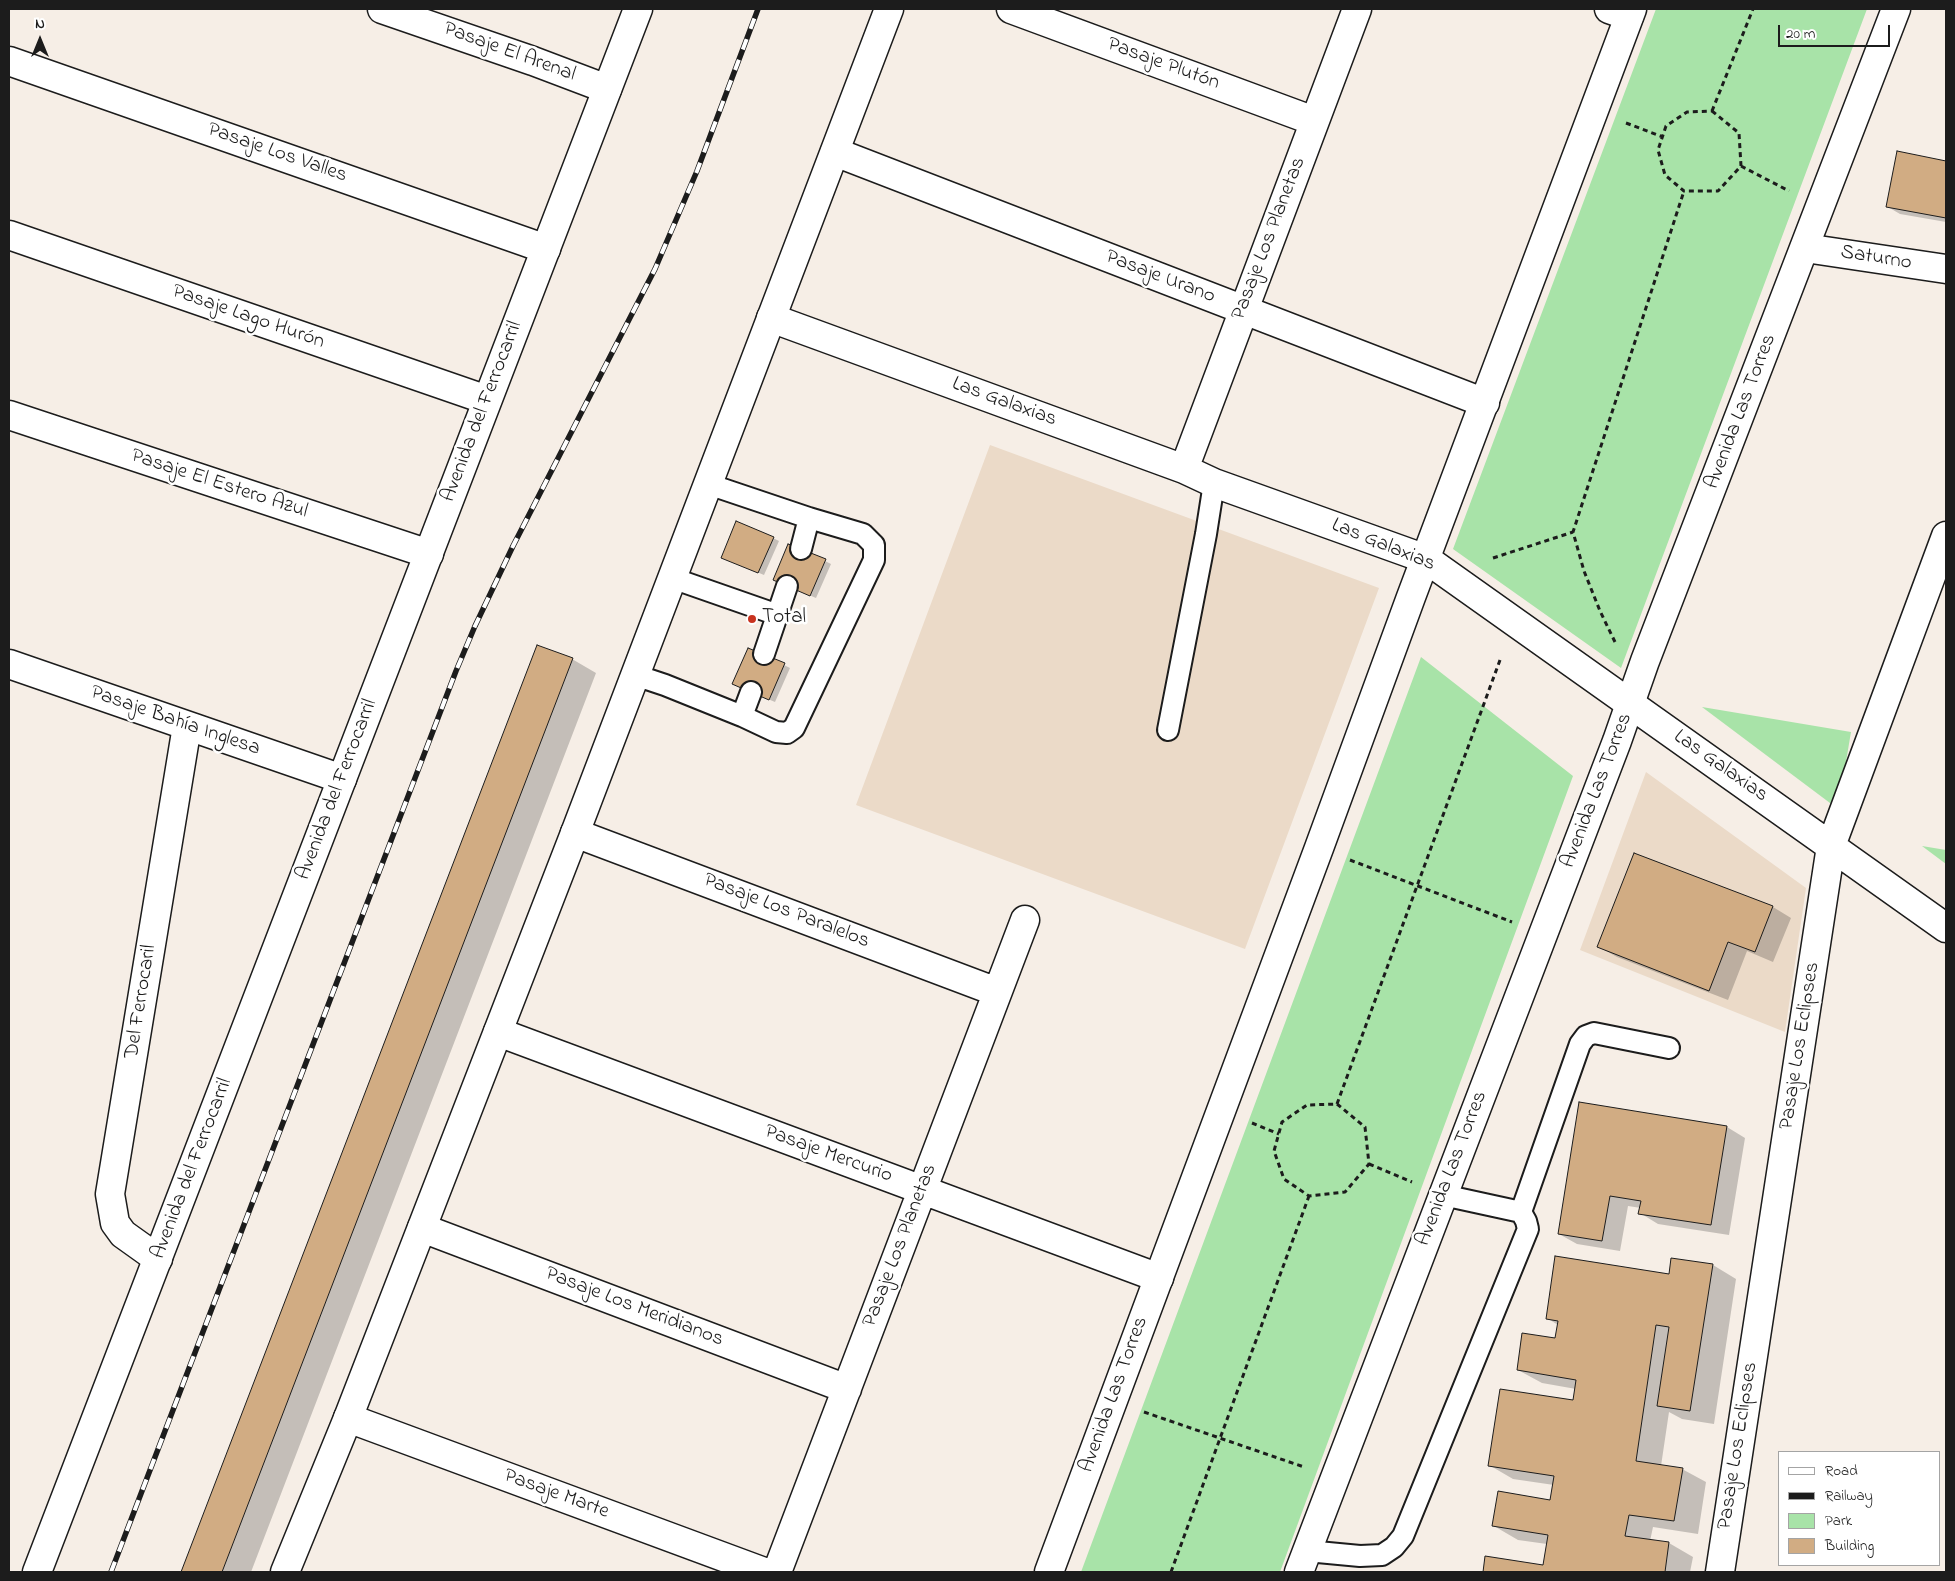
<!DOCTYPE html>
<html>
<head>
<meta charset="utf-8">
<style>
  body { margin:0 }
  #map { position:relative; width:1955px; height:1581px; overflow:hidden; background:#f6eee6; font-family:"Indie Flower",sans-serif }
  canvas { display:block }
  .frame { position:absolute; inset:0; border:10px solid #1c1c1c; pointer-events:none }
  .legend { position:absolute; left:1778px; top:1451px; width:162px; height:115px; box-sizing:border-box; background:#fff; border:1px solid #a4a4a4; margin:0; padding:6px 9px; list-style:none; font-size:15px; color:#1c1c1c }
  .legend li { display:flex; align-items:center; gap:10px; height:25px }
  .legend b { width:25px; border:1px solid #a4a4a4 }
  .north { position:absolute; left:15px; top:15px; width:50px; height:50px; -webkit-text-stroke:4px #fff; paint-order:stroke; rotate:0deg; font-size:14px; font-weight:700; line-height:20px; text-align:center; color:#1c1c1c }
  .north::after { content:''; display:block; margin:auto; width:18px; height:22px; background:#1c1c1c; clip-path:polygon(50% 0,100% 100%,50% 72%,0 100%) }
  .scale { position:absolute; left:1778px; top:25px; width:112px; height:22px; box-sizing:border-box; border:2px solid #1c1c1c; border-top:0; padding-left:6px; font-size:15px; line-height:18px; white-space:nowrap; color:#1c1c1c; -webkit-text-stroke:4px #fff; paint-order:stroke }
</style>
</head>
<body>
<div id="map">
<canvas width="1955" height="1581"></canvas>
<div class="frame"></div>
<ul class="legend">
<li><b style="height:6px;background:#fff"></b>Road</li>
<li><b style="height:6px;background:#1c1c1c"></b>Railway</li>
<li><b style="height:14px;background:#a8e3a8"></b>Park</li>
<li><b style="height:14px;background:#d1ac83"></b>Building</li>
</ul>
<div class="north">N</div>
<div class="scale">20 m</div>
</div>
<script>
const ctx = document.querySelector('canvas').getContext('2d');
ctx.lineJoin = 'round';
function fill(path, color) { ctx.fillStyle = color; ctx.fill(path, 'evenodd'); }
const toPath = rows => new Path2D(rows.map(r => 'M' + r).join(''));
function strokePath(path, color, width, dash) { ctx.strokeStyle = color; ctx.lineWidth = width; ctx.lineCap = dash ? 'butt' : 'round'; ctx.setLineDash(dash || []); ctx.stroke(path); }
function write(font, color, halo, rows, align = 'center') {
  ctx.font = font + ' "Indie Flower",sans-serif'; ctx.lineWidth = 5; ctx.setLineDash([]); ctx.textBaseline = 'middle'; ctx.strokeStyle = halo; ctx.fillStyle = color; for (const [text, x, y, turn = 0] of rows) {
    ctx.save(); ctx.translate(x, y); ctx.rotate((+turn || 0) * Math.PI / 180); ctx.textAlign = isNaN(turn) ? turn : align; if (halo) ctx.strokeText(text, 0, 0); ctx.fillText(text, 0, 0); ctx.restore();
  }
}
const built = toPath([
  [990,445,1379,588,1245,949,856,805],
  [1646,772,1806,888,1785,1032,1580,950]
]);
const green = toPath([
  [1656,9,1867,9,1621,668,1453,549],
  [1421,657,1573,776,1280,1572,1081,1572],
  [1702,707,1851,732,1838,809],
  [1922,846,1946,850,1946,864]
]);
const shadow = toPath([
  [1898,153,1946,162,1946,222,1900,214,1888,207],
  [773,538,779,541,764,575,728,560],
  [825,561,831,564,816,598,780,583],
  [538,646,572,659,596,673,251,1572,182,1572],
  [784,665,790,668,775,702,739,687],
  [1635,854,1773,907,1791,918,1773,962,1747,951,1728,1000,1617,957,1599,947],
  [1580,1104,1727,1127,1745,1138,1729,1235,1658,1224,1640,1213,1641,1208,1628,1206,1620,1251,1577,1244,1559,1234],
  [1713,1265,1736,1279,1714,1424,1682,1419,1669,1412,1661,1466,1682,1469,1706,1482,1698,1534,1653,1527,1650,1541,1669,1543,1693,1557,1690,1572,1484,1572,1486,1557,1544,1566,1547,1544,1518,1540,1494,1526,1551,1501,1554,1485,1513,1479,1489,1465,1574,1401,1576,1389,1542,1383,1518,1370,1556,1340,1558,1325,1547,1318,1670,1275]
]);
const building = toPath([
  [1897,151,1946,161,1946,218,1886,207,1897,151],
  [736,521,774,537,758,573,721,558,736,521],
  [788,544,826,559,810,596,773,580,788,544],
  [537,645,573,658,222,1572,181,1572,537,645],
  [748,648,785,663,769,700,732,684,748,648],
  [1634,853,1773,906,1755,952,1728,942,1709,991,1597,947,1634,853],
  [1579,1102,1727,1126,1711,1225,1638,1214,1641,1201,1610,1196,1602,1241,1558,1234,1579,1102],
  [1555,1256,1669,1274,1671,1258,1713,1264,1690,1411,1657,1406,1669,1327,1656,1325,1636,1461,1683,1468,1674,1521,1629,1515,1625,1536,1669,1542,1665,1572,1483,1572,1485,1556,1543,1565,1548,1535,1492,1526,1498,1491,1550,1500,1554,1476,1488,1466,1500,1389,1573,1400,1576,1380,1517,1370,1522,1333,1555,1338,1558,1321,1546,1319,1555,1256]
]);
const path = toPath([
  [1712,111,1739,133,1741,166,1718,191,1684,191,1665,175,1658,150,1666,126,1687,112,1712,111],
  [1712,111,1753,9],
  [1626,123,1663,137],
  [1741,166,1789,191],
  [1493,558,1573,532],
  [1615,642,1600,611,1584,571,1573,532,1684,191],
  [1350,860,1512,922],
  [1337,1104,1500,660],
  [1337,1104,1365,1127,1369,1164,1345,1192,1309,1196,1284,1179,1274,1151,1282,1122,1307,1105,1337,1104],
  [1252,1123,1279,1134],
  [1369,1164,1412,1182],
  [1144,1412,1304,1467],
  [1171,1572,1309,1196]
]);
const service = toPath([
  [708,484,809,518,801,549],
  [672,578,778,615],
  [764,654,787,586],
  [635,675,665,685,742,716,751,692],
  [742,716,776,732,787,733,794,728,874,560,874,545,863,534,809,518],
  [1168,730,1206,534,1214,483],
  [1521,1212,1580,1044,1586,1036,1594,1033,1669,1048],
  [1307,1551,1360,1556,1382,1555,1394,1547,1403,1536,1528,1229,1526,1221,1521,1212,1443,1195]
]);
const minor = toPath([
  [382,9,533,61,607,89],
  [1011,9,1314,121],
  [1609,9,1629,16],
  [9,61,546,249],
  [835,152,1485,403],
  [9,235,487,400],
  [1805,248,1946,269],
  [771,318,1184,469,1214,483,1426,559,1946,928],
  [9,415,429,554],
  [1184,469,1357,9],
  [9,664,342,779],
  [575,833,997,992],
  [498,1032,1159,1278],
  [422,1228,847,1389],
  [158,1259,123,1234,115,1223,110,1194,187,726],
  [348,1418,764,1572],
  [777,1572,1025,920],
  [1720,1572,1831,846,1946,536]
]);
const tertiary = toPath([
  [37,1572,638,9],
  [1049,1572,1319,848,1411,597,1632,9],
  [1299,1572,1617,741,1645,661,1896,9]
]);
const secondary = toPath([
  [285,1572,348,1418,575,833,889,9]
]);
const rail = toPath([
  [111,1572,456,671,475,626,513,546,655,269,697,171,758,9]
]);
const markers = [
  [752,619,5,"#c8321e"]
];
const streetNames = [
  ["Pasaje El Arenal",509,53,20],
  ["Pasaje Plutón",1163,65,20],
  ["Pasaje Los Valles",277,154,19],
  ["Pasaje Los Planetas",1270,239,-69],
  ["Saturno",1876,259,9],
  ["Pasaje Urano",1160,278,21],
  ["Pasaje Lago Hurón",248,318,19],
  ["Las Galaxias",1004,403,20],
  ["Avenida del Ferrocarril",483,412,-69],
  ["Avenida Las Torres",1742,412,-69],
  ["Pasaje El Estero Azul",219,485,18],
  ["Las Galaxias",1383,546,22],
  ["Pasaje Bahía Inglesa",175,722,19],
  ["Las Galaxias",1720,767,35],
  ["Avenida del Ferrocarril",338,790,-69],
  ["Avenida Las Torres",1598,791,-69],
  ["Pasaje Los Paralelos",786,912,21],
  ["Del Ferrocaril",142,1002,-81],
  ["Pasaje Los Eclipses",1801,1046,-81],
  ["Pasaje Mercurio",828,1155,20],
  ["Avenida del Ferrocarril",193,1169,-69],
  ["Avenida Las Torres",1453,1169,-69],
  ["Pasaje Los Planetas",901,1246,-69],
  ["Pasaje Los Meridianos",634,1308,21],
  ["Avenida Las Torres",1115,1395,-70],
  ["Pasaje Los Eclipses",1739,1446,-81],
  ["Pasaje Marte",556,1495,20]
];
const poiNames = [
  ["Total",762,619]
];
fill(built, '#ebdac8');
fill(green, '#a8e3a8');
fill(shadow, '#0003');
fill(building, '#d1ac83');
strokePath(building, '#1c1c1c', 1);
strokePath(service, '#1c1c1c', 24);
strokePath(minor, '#1c1c1c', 31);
strokePath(tertiary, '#1c1c1c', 31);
strokePath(secondary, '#1c1c1c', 31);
strokePath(path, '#1c1c1c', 3, [5, 4]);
strokePath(service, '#fff', 20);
strokePath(minor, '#fff', 28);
strokePath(tertiary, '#fff', 28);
strokePath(secondary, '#fff', 28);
strokePath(rail, '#1c1c1c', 5.5);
strokePath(rail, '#fff', 4, [11]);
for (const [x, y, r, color] of markers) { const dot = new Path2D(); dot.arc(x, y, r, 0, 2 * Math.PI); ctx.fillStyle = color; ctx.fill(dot); strokePath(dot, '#fff', 2); }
write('21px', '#1c1c1c', '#fff', streetNames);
write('21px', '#1c1c1c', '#fff', poiNames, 'left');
</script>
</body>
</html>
